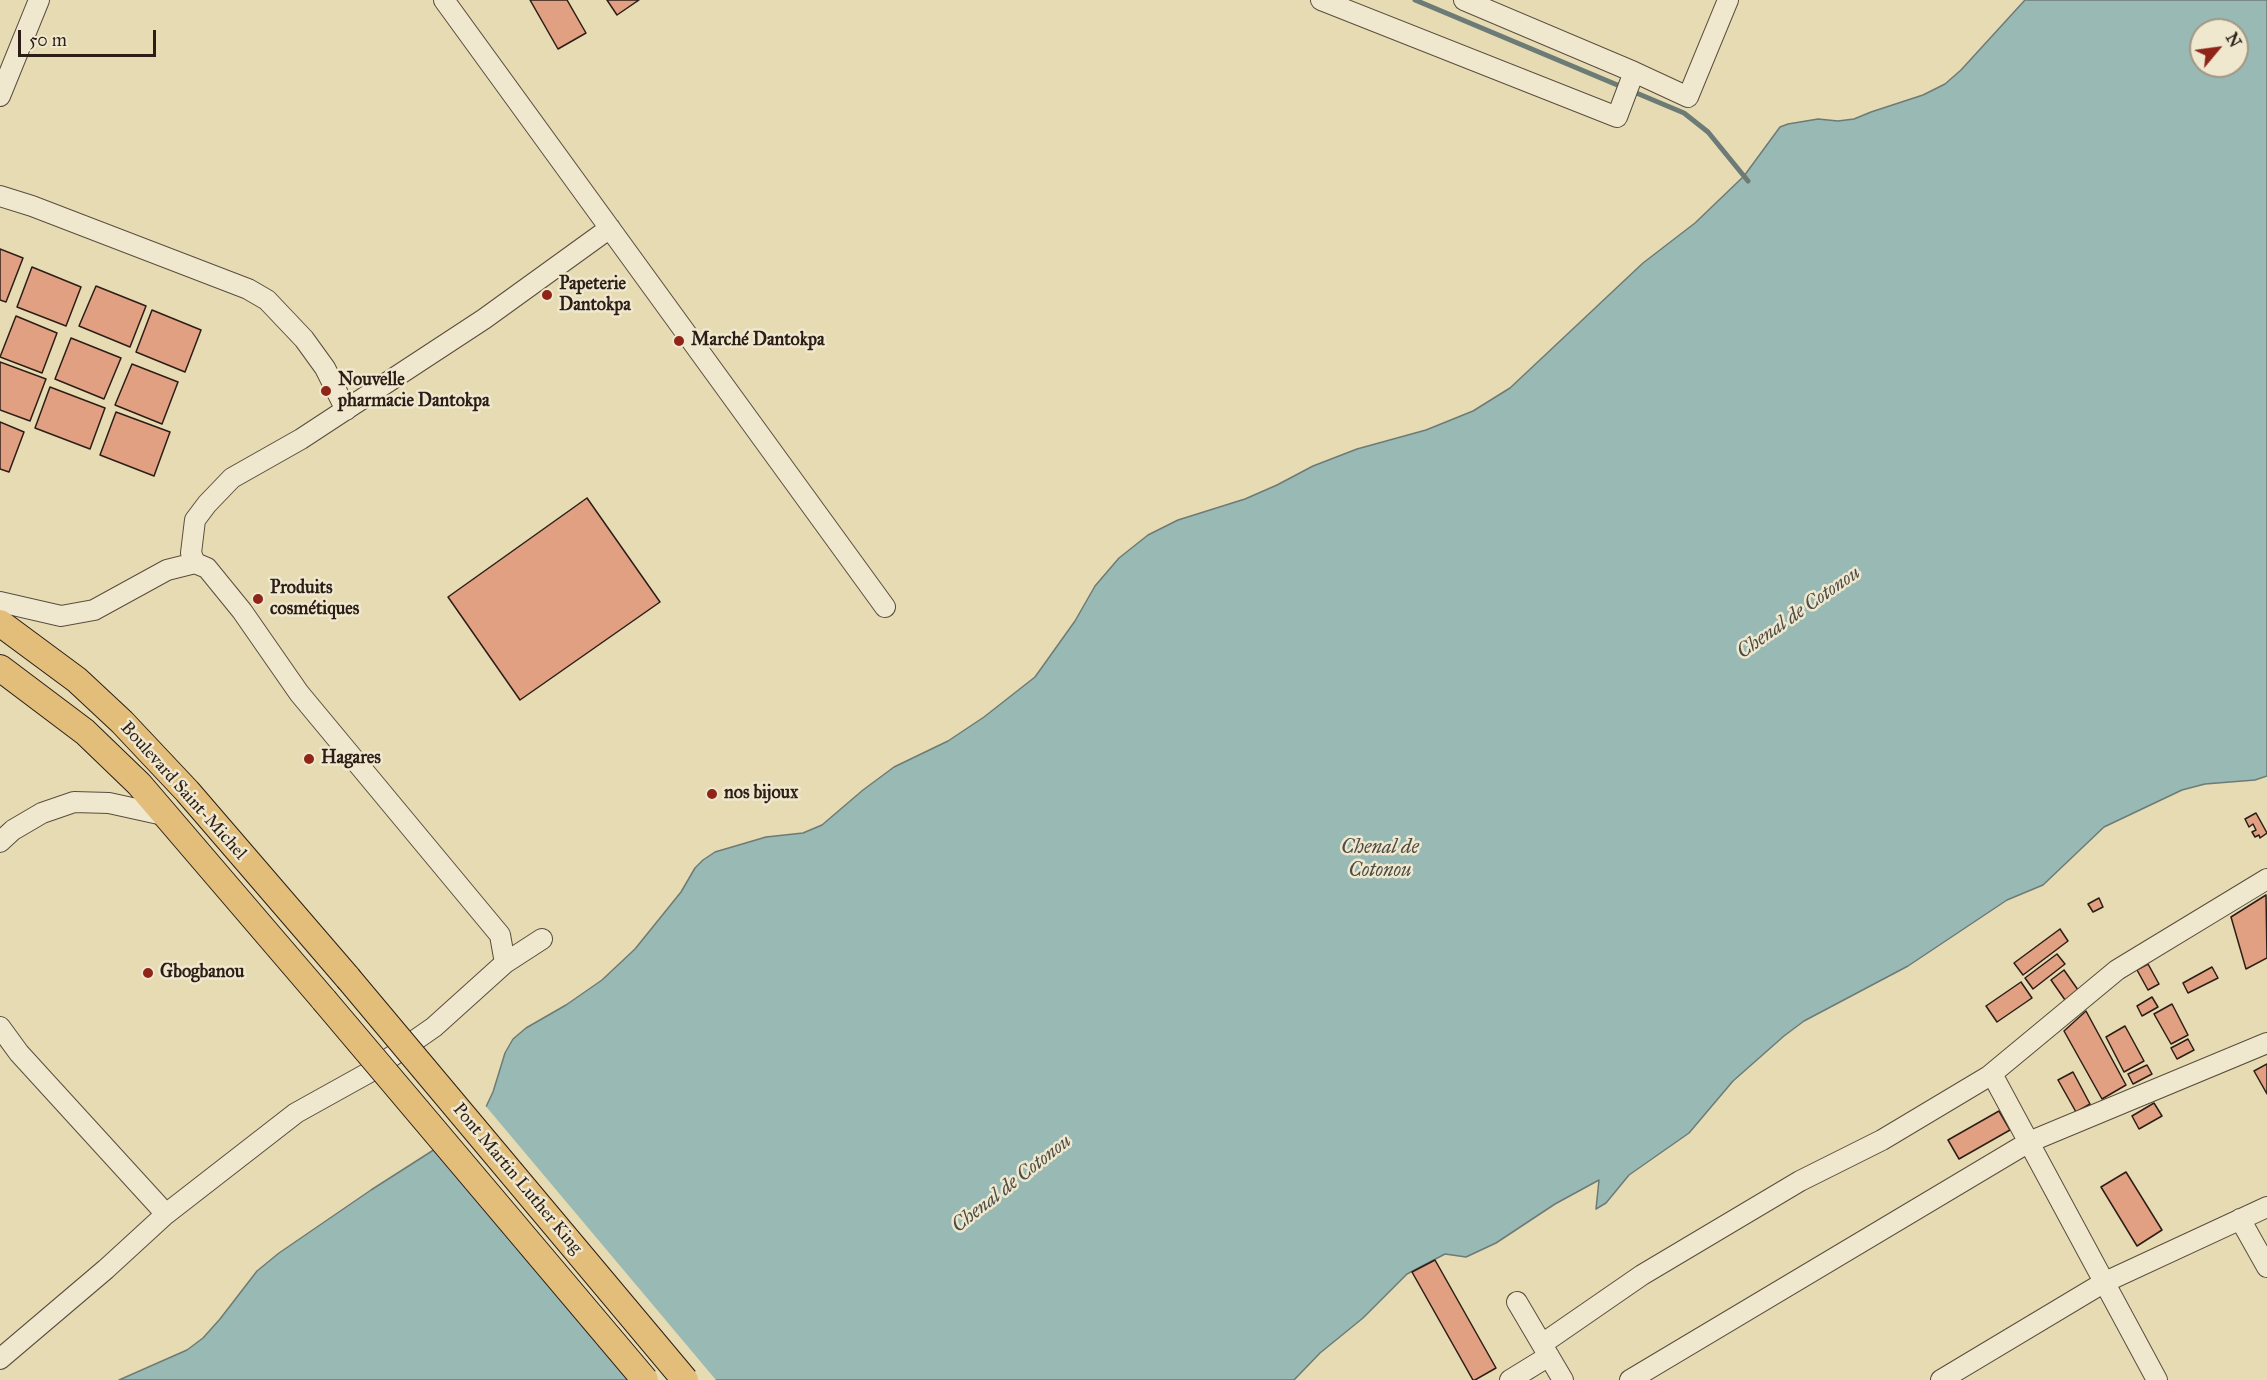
<!DOCTYPE html>
<html>
<head>
<meta charset="utf-8">
<style>
  body { margin:0 }
  #map { position:relative; width:2267px; height:1380px; overflow:hidden; background:#e6dbb3; font-family:"IM FELL Great Primer",serif }
  canvas { display:block }
  .north { position:absolute; left:2189px; top:18px; width:60px; height:60px; box-sizing:border-box; background:#efe8ce; border:2px solid #a19785; border-radius:50%; rotate:61deg; font-size:16px; font-weight:700; line-height:24px; text-align:center; color:#2c1e17 }
  .north::after { content:''; display:block; margin:auto; width:21px; height:27px; background:#8f2418; clip-path:polygon(50% 0,100% 100%,50% 72%,0 100%) }
  .scale { position:absolute; left:18px; top:30px; width:138px; height:27px; box-sizing:border-box; border:3px solid #2c1e17; border-top:0; padding-left:8px; font-size:18px; line-height:21px; white-space:nowrap; color:#2c1e17; -webkit-text-stroke:4px #efe8ce; paint-order:stroke }
</style>
</head>
<body>
<div id="map">
<canvas width="2267" height="1380"></canvas>
<div class="north">N</div>
<div class="scale">50 m</div>
</div>
<script>
const ctx = document.querySelector('canvas').getContext('2d');
ctx.lineJoin = 'round';
function fill(path, color) { ctx.fillStyle = color; ctx.fill(path, 'evenodd'); }
const toPath = rows => new Path2D(rows.map(r => 'M' + r).join(''));
function strokePath(path, color, width, dash) { ctx.strokeStyle = color; ctx.lineWidth = width; ctx.lineCap = dash ? 'butt' : 'round'; ctx.setLineDash(dash || []); ctx.stroke(path); }
function write(font, color, halo, rows, align = 'center') {
  ctx.font = font + ' "IM FELL Great Primer",serif'; ctx.lineWidth = 5; ctx.setLineDash([]); ctx.textBaseline = 'middle'; ctx.strokeStyle = halo; ctx.fillStyle = color; for (const [text, x, y, turn = 0] of rows) {
    ctx.save(); ctx.translate(x, y); ctx.rotate((+turn || 0) * Math.PI / 180); ctx.textAlign = isNaN(turn) ? turn : align; if (halo) ctx.strokeText(text, 0, 0); ctx.fillText(text, 0, 0); ctx.restore();
  }
}
const water = toPath([
  [2025,0,2267,0,2267,776,2255,780,2205,784,2182,790,2104,827,2043,885,2007,900,1908,966,1804,1021,1784,1036,1733,1081,1689,1133,1629,1175,1606,1203,1596,1209,1599,1180,1555,1204,1496,1243,1466,1257,1445,1254,1407,1274,1363,1318,1320,1353,1294,1380,119,1380,187,1350,203,1338,220,1319,257,1271,279,1253,371,1190,457,1135,484,1111,493,1092,505,1053,513,1039,526,1028,566,1005,602,980,635,949,681,892,695,868,703,860,715,852,766,837,803,833,822,825,863,790,894,767,948,741,984,717,1035,677,1075,621,1095,586,1119,558,1148,535,1178,520,1245,499,1277,485,1313,466,1357,449,1426,430,1473,411,1510,388,1643,263,1695,223,1744,176,1780,127,1788,124,1818,119,1838,121,1854,119,1871,112,1923,95,1945,84,1961,70,2025,0],
  [2201,30,2237,30,2237,66,2201,66,2201,30]
]);
const pier = toPath([
  [484,1104,716,1380,629,1380,433,1147,455,1133,481,1110]
]);
const stream = toPath([
  [1415,0,1684,113,1708,132,1748,181]
]);
const building = toPath([
  [530,0,567,0,586,33,558,49,530,0],
  [607,0,639,0,617,15,607,0],
  [0,249,23,258,6,302,0,300,0,249],
  [32,267,81,287,66,326,17,307,32,267],
  [96,286,146,306,130,347,79,326,96,286],
  [152,310,201,330,185,372,136,352,152,310],
  [16,316,57,333,42,373,0,357,16,316],
  [71,338,121,358,104,399,55,379,71,338],
  [0,362,46,379,30,421,0,410,0,362],
  [132,364,178,382,162,424,115,405,132,364],
  [50,387,105,408,90,449,35,428,50,387],
  [116,412,170,432,154,476,100,455,116,412],
  [0,422,24,432,9,472,0,469,0,422],
  [587,498,660,602,520,700,448,597,587,498],
  [2256,813,2267,833,2260,838,2259,835,2255,837,2252,832,2256,830,2253,824,2249,827,2245,819,2256,813],
  [2266,895,2267,958,2246,969,2231,917,2266,895],
  [2099,898,2103,907,2093,912,2088,904,2099,898],
  [2060,929,2068,941,2023,975,2014,963,2060,929],
  [2057,954,2065,964,2033,989,2025,978,2057,954],
  [2148,964,2159,984,2148,990,2137,970,2148,964],
  [2212,967,2218,978,2188,993,2183,983,2212,967],
  [2064,970,2083,997,2070,1007,2051,980,2064,970],
  [2021,982,2032,998,1997,1022,1986,1006,2021,982],
  [2152,997,2158,1007,2142,1016,2137,1006,2152,997],
  [2172,1004,2188,1035,2171,1044,2154,1014,2172,1004],
  [2086,1011,2126,1085,2102,1099,2064,1031,2086,1011],
  [2125,1026,2144,1061,2124,1072,2106,1037,2125,1026],
  [2188,1039,2194,1050,2177,1059,2171,1048,2188,1039],
  [2267,1064,2267,1094,2254,1071,2267,1064],
  [2147,1065,2152,1074,2133,1084,2128,1074,2147,1065],
  [2073,1072,2090,1104,2076,1112,2058,1080,2073,1072],
  [2154,1103,2162,1116,2139,1129,2132,1116,2154,1103],
  [1999,1111,2010,1130,1959,1159,1948,1140,1999,1111],
  [2126,1172,2162,1230,2137,1246,2101,1187,2126,1172],
  [1435,1260,1496,1368,1475,1380,1473,1380,1412,1272,1435,1260]
]);
const minor = toPath([
  [444,0,885,607],
  [1321,0,1617,117,1634,72,1464,0],
  [1634,72,1688,97,1728,0],
  [0,96,39,0],
  [0,196,32,206,248,289,267,300,304,339,325,368,346,410],
  [195,563,191,553,195,520,207,504,232,478,301,439,484,319,610,228],
  [0,602,61,616,94,610,167,570,195,563,207,568,242,611,299,693,500,935,505,963],
  [0,842,13,830,42,813,74,802,109,803,168,816],
  [0,1027,19,1053,166,1214],
  [1992,1074,2157,1380],
  [2240,1219,2267,1267],
  [1517,1302,1563,1380],
  [1542,1344,1642,1275,1800,1181,1882,1140,1989,1076,2117,970,2267,879],
  [0,1359,106,1269,166,1214,296,1113,368,1073,434,1027,505,963,542,939],
  [1510,1380,1549,1356],
  [1630,1380,2029,1142,2267,1043],
  [1941,1380,2103,1283,2267,1207]
]);
const major = toPath([
  [0,623,77,680,122,722,187,791,348,978],
  [0,668,85,732,139,784,324,1000]
]);
const majorBridge = toPath([
  [348,978,685,1380],
  [324,1000,645,1380]
]);
const markers = [
  [547,295,6,"#8f2418"],
  [679,341,6,"#8f2418"],
  [326,391,6,"#8f2418"],
  [258,599,6,"#8f2418"],
  [309,759,6,"#8f2418"],
  [712,794,6,"#8f2418"],
  [148,973,6,"#8f2418"]
];
const poiNames = [
  ["Papeterie",559,285],
  ["Dantokpa",559,306],
  ["Marché Dantokpa",691,341],
  ["Nouvelle",338,381],
  ["pharmacie Dantokpa",338,402],
  ["Produits",270,589],
  ["cosmétiques",270,610],
  ["Hagares",321,759],
  ["nos bijoux",724,794],
  ["Gbogbanou",160,973]
];
const streetNames = [
  ["Boulevard Saint-Michel",183,791,48],
  ["Pont Martin Luther King",517,1179,50]
];
const waterNames = [
  ["Chenal de Cotonou",1799,613,-35],
  ["Chenal de",1380,848],
  ["Cotonou",1380,871],
  ["Chenal de Cotonou",1012,1184,-38]
];
fill(water, '#99b9b5');
strokePath(water, '#6d7b76', 1.5);
fill(pier, '#e6dbb3');
strokePath(stream, '#6d7b76', 5);
fill(building, '#e1a082');
strokePath(building, '#2c1e17', 1.5);
strokePath(minor, '#5a4d3e', 22);
strokePath(major, '#2c1e17', 28);
strokePath(minor, '#efe8ce', 20);
strokePath(major, '#e3be7a', 26);
strokePath(majorBridge, '#2c1e17', 28, []);
strokePath(majorBridge, '#e3be7a', 26);
for (const [x, y, r, color] of markers) { const dot = new Path2D(); dot.arc(x, y, r, 0, 2 * Math.PI); ctx.fillStyle = color; ctx.fill(dot); strokePath(dot, '#efe8ce', 2); }
write('bold 18px', '#2c1e17', '#efe8ce', poiNames, 'left');
write('18px', '#2c1e17', '#efe8ce', streetNames);
write('italic 20px', '#4d4c46', '#efe8ce', waterNames);
</script>
</body>
</html>
